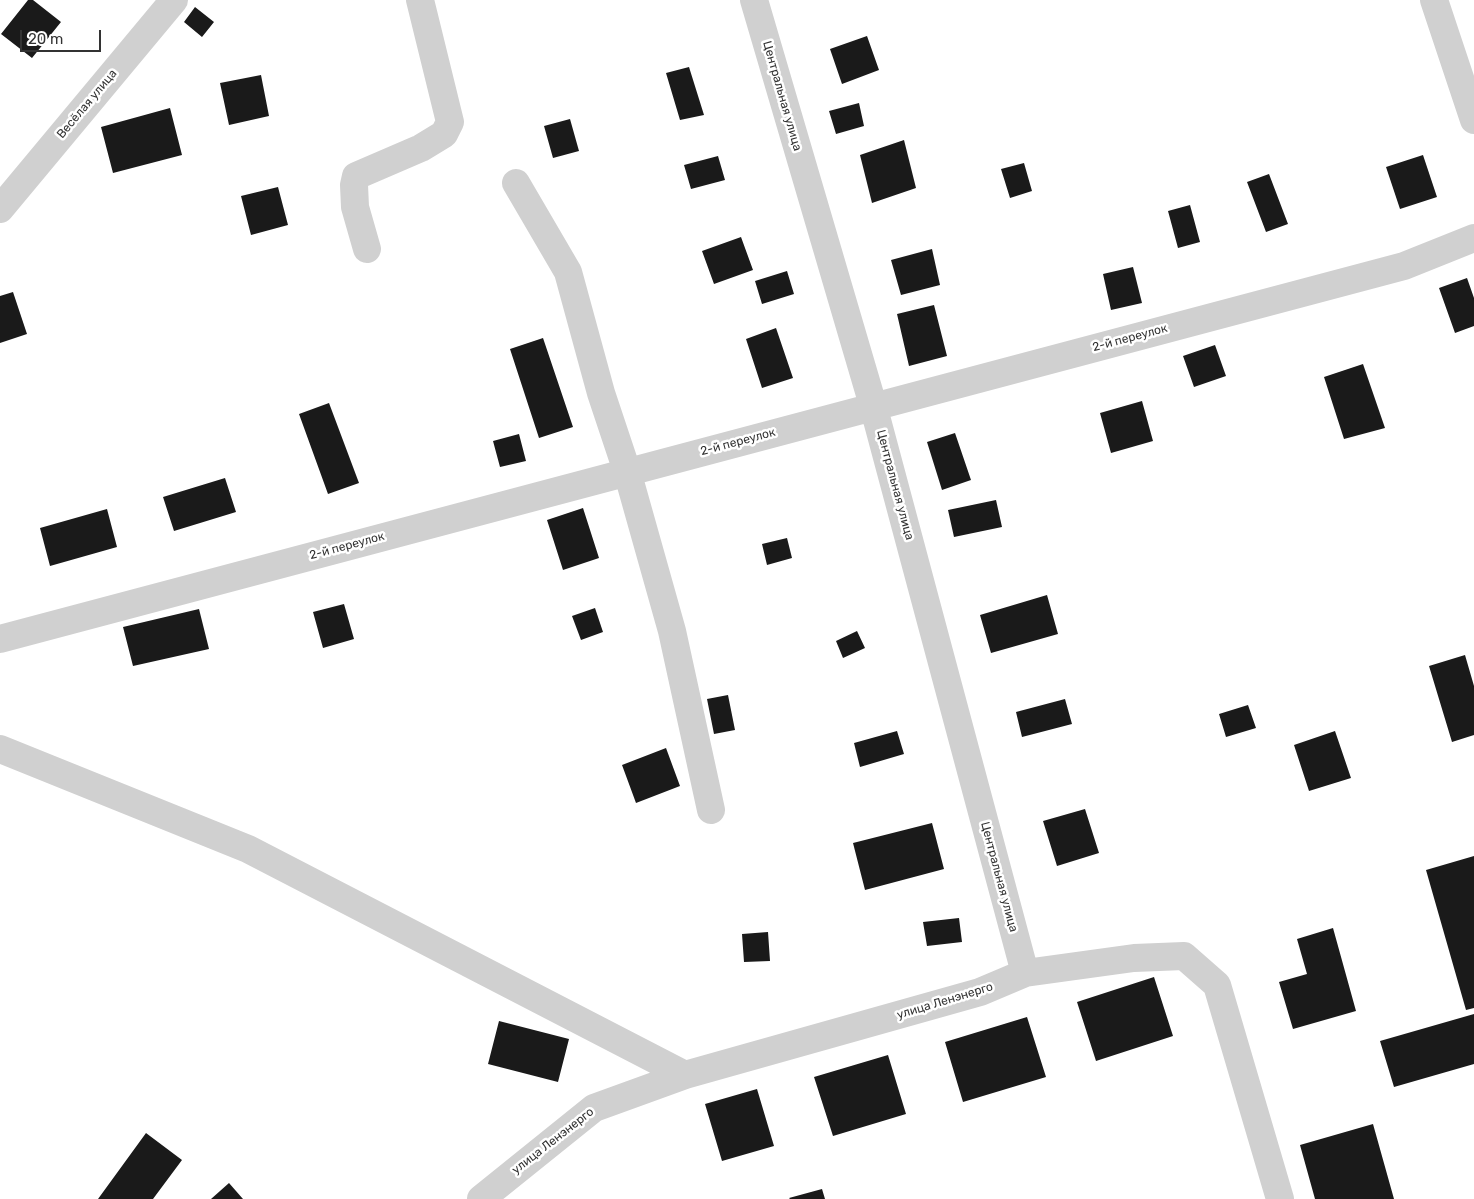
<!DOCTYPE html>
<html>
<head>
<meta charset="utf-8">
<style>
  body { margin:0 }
  #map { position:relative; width:1474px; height:1199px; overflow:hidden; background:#fff; font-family:Rubik,sans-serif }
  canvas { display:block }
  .scale { position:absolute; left:20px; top:30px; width:81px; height:22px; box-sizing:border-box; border:2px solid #333; border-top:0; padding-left:6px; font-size:15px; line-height:18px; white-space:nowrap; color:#333; -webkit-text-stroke:4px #fff; paint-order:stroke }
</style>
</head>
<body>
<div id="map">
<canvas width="1474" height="1199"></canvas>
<div class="scale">20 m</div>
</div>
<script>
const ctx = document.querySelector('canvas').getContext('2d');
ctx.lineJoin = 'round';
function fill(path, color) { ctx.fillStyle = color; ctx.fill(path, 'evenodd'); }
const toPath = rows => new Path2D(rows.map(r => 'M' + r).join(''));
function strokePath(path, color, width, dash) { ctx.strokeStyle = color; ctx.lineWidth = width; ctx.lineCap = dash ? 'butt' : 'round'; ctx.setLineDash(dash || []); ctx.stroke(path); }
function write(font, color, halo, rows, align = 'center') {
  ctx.font = font + ' Rubik,sans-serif'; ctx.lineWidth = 5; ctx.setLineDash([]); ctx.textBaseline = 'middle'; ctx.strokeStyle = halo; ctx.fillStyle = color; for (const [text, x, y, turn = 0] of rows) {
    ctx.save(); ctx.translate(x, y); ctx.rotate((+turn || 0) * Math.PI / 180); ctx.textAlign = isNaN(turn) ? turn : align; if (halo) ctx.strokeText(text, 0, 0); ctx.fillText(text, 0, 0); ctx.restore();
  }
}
const building = toPath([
  [28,0,33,0,61,22,32,58,1,34],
  [195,7,214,22,202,37,184,22],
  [867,36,879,70,842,84,830,49],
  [689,67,704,115,680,120,666,73],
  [261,75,269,116,229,125,220,83],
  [859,103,864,126,836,134,829,111],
  [170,108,182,155,113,173,101,127],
  [570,119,579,151,553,158,544,126],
  [904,140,916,188,872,203,860,155],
  [1423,155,1437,197,1400,209,1386,167],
  [718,156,725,180,691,189,684,165],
  [1024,163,1032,191,1010,198,1001,169],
  [1269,174,1288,224,1266,232,1247,182],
  [278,187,288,225,251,235,241,196],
  [1190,205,1200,242,1178,248,1168,211],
  [741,237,753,270,714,284,702,251],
  [932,249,940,285,901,295,891,260],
  [1133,267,1142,303,1111,310,1103,274],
  [787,271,794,294,762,304,755,281],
  [1467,278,1474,298,1474,326,1455,333,1439,288],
  [13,292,27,334,0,343,0,296],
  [934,305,947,356,909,366,897,314],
  [776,328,793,378,762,388,746,339],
  [543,338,573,427,539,438,510,349],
  [1215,345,1226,376,1194,387,1183,356],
  [1363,364,1385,428,1344,439,1324,377],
  [1142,401,1153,441,1111,453,1100,413],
  [329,403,359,483,328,494,299,414],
  [955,433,971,480,942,490,927,442],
  [519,434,526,461,500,467,493,441],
  [225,478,236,512,174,531,163,497],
  [996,500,1002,527,954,537,948,510],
  [583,508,599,558,563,570,547,520],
  [107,509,117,547,50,566,40,528],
  [787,538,792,558,767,565,762,544],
  [1047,595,1058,634,991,653,980,615],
  [344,604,354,639,323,648,313,612],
  [595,608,603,632,581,640,572,616],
  [199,609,209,649,133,666,123,627],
  [857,631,865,648,843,658,836,641],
  [1465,655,1474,686,1474,735,1452,742,1429,666],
  [728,695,735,730,714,734,707,699],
  [1065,699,1072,724,1022,737,1016,712],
  [1248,705,1256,728,1226,737,1219,714],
  [897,731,904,754,860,767,854,743],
  [1335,731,1351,778,1309,791,1294,745],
  [666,748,680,786,636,803,622,765],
  [1085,809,1099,853,1057,866,1043,821],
  [932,823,944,869,865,890,853,843],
  [1474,856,1474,1008,1466,1010,1426,870],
  [959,918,962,942,927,946,923,922],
  [1333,928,1356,1011,1293,1029,1279,982,1307,974,1297,939],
  [768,932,770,961,744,962,742,934],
  [1154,977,1173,1036,1096,1061,1077,1002],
  [1474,1014,1474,1064,1394,1087,1380,1041],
  [1027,1017,1046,1077,963,1102,945,1042],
  [499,1021,569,1039,558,1082,488,1064],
  [888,1055,906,1114,833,1136,814,1077],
  [757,1089,774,1146,722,1161,705,1104],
  [1373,1124,1394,1199,1315,1199,1300,1145],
  [146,1133,182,1160,153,1199,98,1199],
  [229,1183,243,1199,211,1199],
  [822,1189,825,1199,790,1199,789,1198]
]);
const minor = toPath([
  [754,0,873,405,1025,973],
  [1434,0,1474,120],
  [516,183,568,272,601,393,627,471,672,631,711,810],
  [0,209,174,0],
  [367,249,355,207,354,185,356,176,421,148,444,134,450,122,420,0],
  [0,639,1404,266,1474,238],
  [0,749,248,849,685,1075],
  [481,1199,594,1108,685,1075,980,992,1025,973,1134,958,1184,956,1217,985,1280,1199]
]);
const streetNames = [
  ["Центральная улица",782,96,74],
  ["Весёлая улица",87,104,-50],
  ["2-й переулок",1130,338,-15],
  ["2-й переулок",738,442,-15],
  ["Центральная улица",895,485,75],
  ["2-й переулок",347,546,-15],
  ["Центральная улица",999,877,75],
  ["улица Ленэнерго",945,1001,-17],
  ["улица Ленэнерго",553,1141,-38]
];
fill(building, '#1a1a1a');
strokePath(minor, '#d0d0d0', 28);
write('12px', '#333', '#fff', streetNames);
</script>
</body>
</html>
